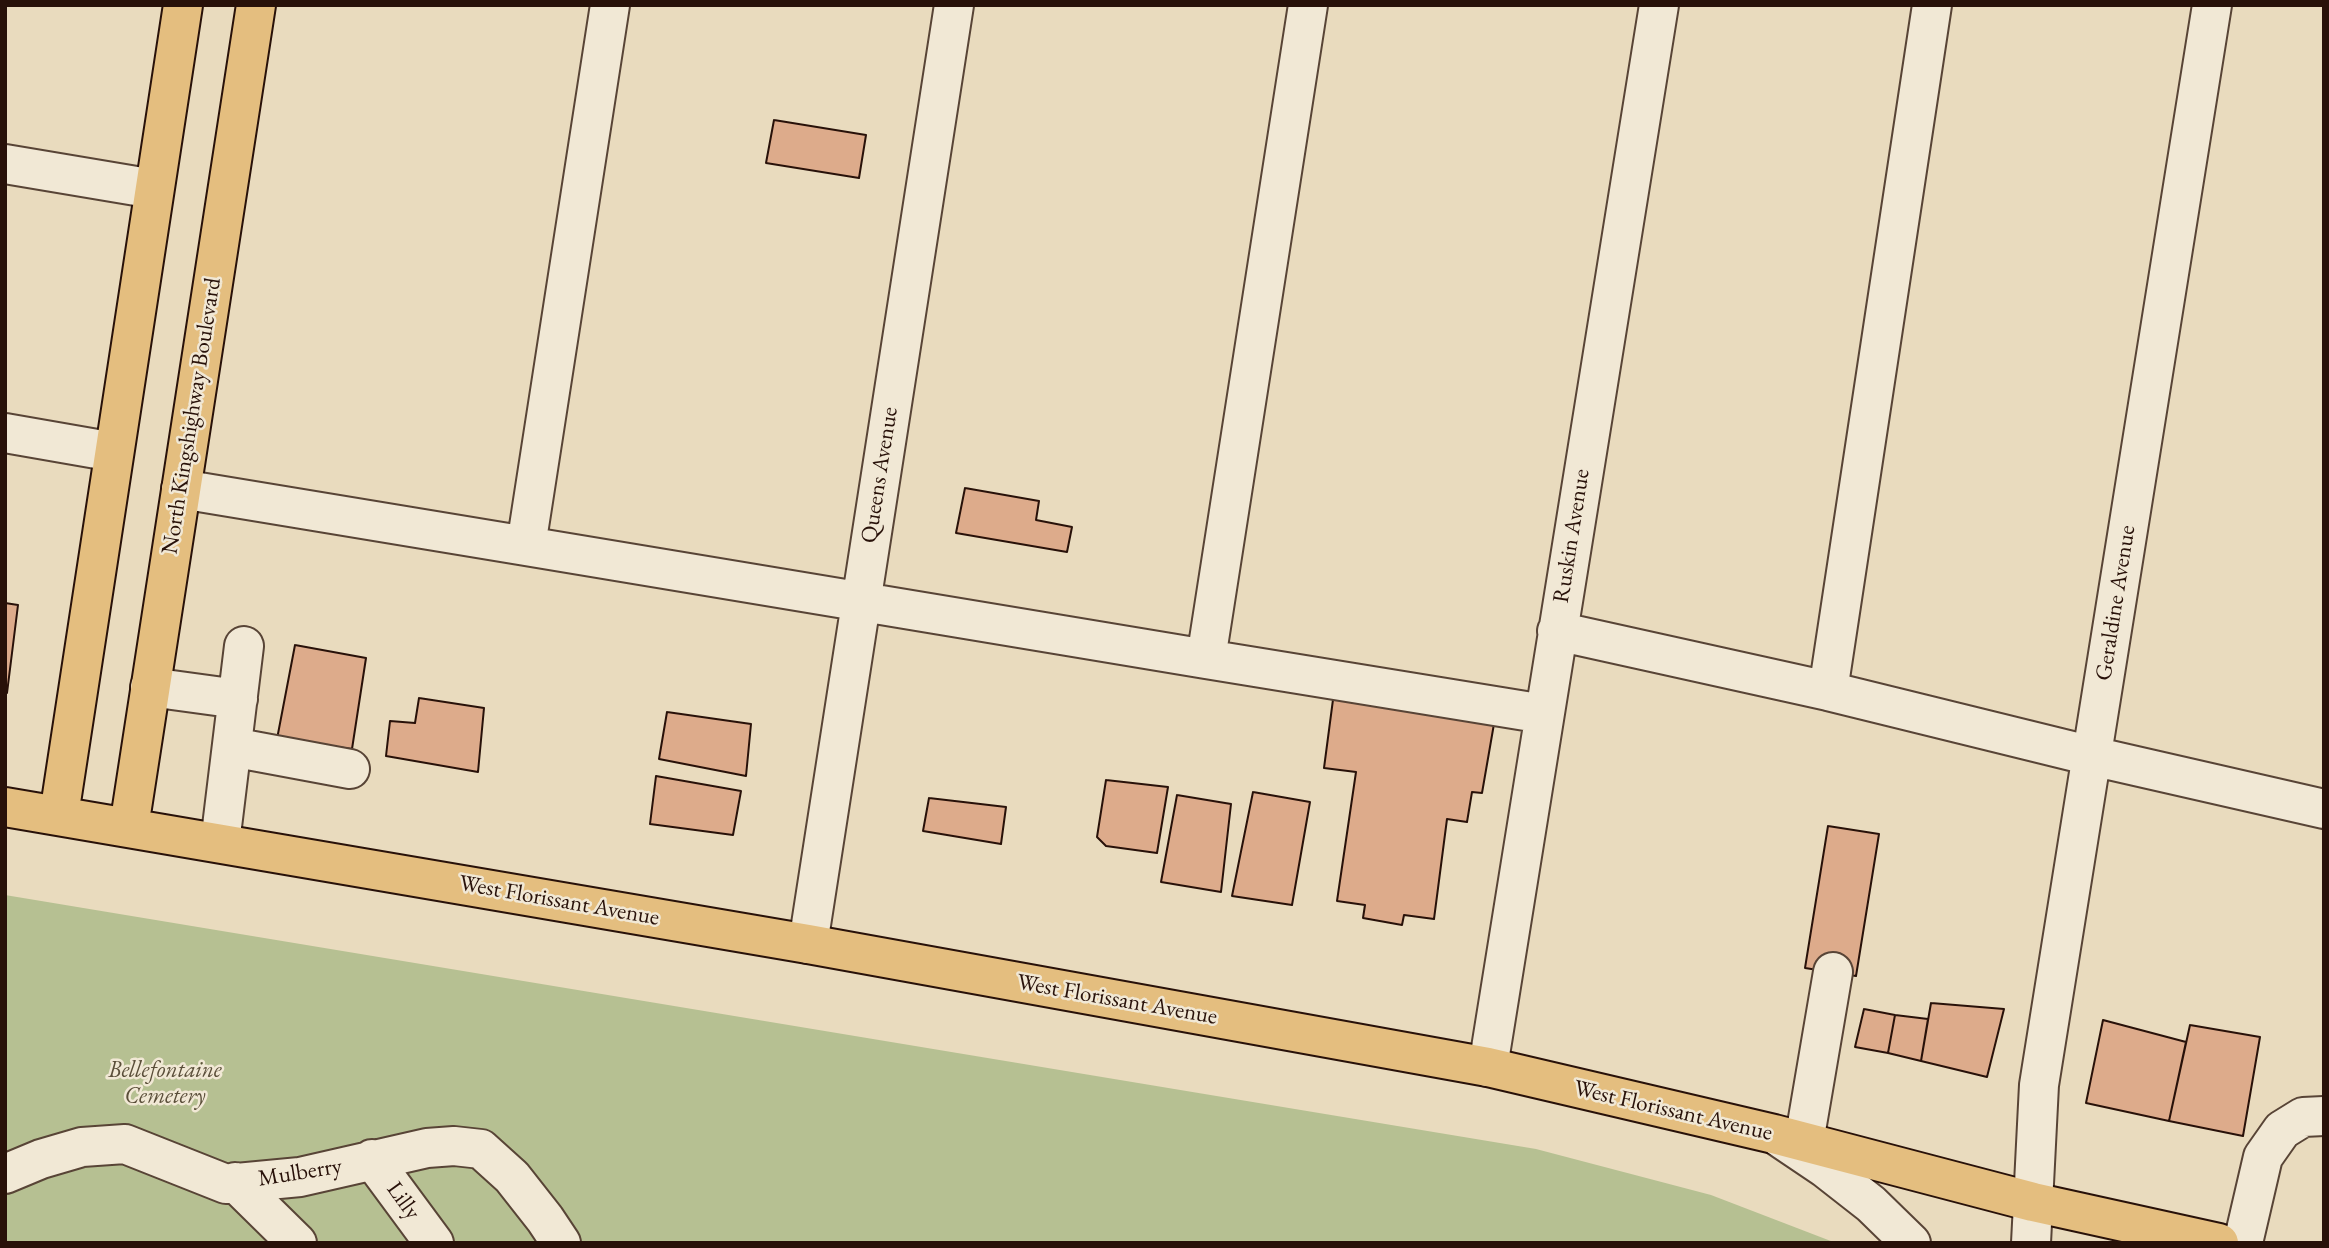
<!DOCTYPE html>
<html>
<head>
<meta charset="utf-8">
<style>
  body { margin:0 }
  #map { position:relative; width:2329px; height:1248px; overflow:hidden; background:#e9dbbe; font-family:"EB Garamond",serif }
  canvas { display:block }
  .frame { position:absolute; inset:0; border:7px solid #281109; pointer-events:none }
</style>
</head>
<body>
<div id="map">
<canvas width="2329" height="1248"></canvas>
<div class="frame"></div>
</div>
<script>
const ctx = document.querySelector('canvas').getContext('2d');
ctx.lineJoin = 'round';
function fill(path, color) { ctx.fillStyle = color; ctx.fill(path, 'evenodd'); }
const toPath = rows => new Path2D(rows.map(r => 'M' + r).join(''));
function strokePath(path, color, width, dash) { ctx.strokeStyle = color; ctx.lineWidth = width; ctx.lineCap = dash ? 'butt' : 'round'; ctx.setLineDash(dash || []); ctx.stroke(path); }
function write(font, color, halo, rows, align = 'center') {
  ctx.font = font + ' "EB Garamond",serif'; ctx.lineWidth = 5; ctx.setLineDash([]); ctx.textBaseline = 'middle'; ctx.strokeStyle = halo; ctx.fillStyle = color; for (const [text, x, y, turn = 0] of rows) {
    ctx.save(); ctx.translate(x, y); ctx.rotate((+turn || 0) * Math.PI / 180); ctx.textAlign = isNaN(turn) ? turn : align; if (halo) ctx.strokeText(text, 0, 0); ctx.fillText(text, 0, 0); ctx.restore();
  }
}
const green = toPath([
  [5,895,1536,1149,1711,1195,1836,1243,5,1243]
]);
const building = toPath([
  [774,120,866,135,859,178,766,163,774,120],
  [965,488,1039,501,1036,520,1072,527,1067,552,956,533,965,488],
  [5,603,18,605,7,693,5,693,5,603],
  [295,645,366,658,352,749,277,739,295,645],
  [1334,692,1495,718,1482,793,1472,792,1467,822,1447,819,1434,919,1404,915,1402,925,1363,918,1365,905,1337,901,1356,772,1324,768,1334,692],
  [419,698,484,708,478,772,386,756,390,721,415,723,419,698],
  [667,712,751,724,746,776,659,759,667,712],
  [656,776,741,791,733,835,650,824,656,776],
  [1106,780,1168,787,1157,853,1106,846,1097,837,1106,780],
  [1253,792,1310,802,1292,905,1232,896,1253,792],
  [1177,795,1231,804,1221,892,1161,882,1177,795],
  [929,798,1006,807,1001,844,923,831,929,798],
  [1828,826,1879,834,1856,976,1805,968,1828,826],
  [1931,1003,2004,1009,1987,1077,1921,1061,1931,1003],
  [1864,1009,1895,1015,1888,1053,1855,1047,1864,1009],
  [1895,1015,1928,1019,1921,1061,1888,1053,1895,1015],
  [2103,1020,2186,1042,2169,1121,2086,1103,2103,1020],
  [2190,1025,2260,1037,2243,1136,2169,1121,2190,1025]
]);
const minor = toPath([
  [610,5,526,546,1206,659],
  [1308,5,1206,659,1544,714],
  [5,164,154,189],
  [5,433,114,452],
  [181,489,526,546],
  [1557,631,1828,691,2092,756,2324,809],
  [150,687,238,699],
  [1828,691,1932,5],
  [232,747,350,769],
  [220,843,244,646],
  [808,944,954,5],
  [1488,1067,1659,5],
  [1779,1137,1825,1168,1871,1204,1911,1243],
  [1804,1142,1833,972],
  [372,1159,434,1243],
  [5,1174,41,1159,82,1147,125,1144,226,1184,300,1177,427,1148,454,1146,481,1149,512,1177,545,1219,561,1243],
  [235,1182,297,1243],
  [2031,1243,2039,1085,2212,5],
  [2243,1243,2263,1157,2282,1130,2303,1117,2324,1116]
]);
const major = toPath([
  [5,807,808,944,1488,1067,1774,1134,2033,1202,2219,1243],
  [59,815,183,5],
  [129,827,256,5]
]);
const streetNames = [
  ["North Kingshighway Boulevard",192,416,-81],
  ["Queens Avenue",880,475,-81],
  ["Ruskin Avenue",1572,536,-81],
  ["Geraldine Avenue",2116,603,-81],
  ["West Florissant Avenue",559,901,10],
  ["West Florissant Avenue",1117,1000,10],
  ["West Florissant Avenue",1673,1111,13],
  ["Mulberry",300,1173,-9],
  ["Lilly",403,1201,54]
];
const parkNames = [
  ["Bellefontaine",165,1071],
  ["Cemetery",165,1097]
];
fill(green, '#b6c092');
fill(building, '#ddab8b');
strokePath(building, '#281109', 2);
strokePath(minor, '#584436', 42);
strokePath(major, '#281109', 42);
strokePath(minor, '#f1e8d5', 38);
strokePath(major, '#e4be7f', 38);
write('23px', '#281109', '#f1e8d5', streetNames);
write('italic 23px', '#5a4e39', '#f1e8d5', parkNames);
</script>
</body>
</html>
